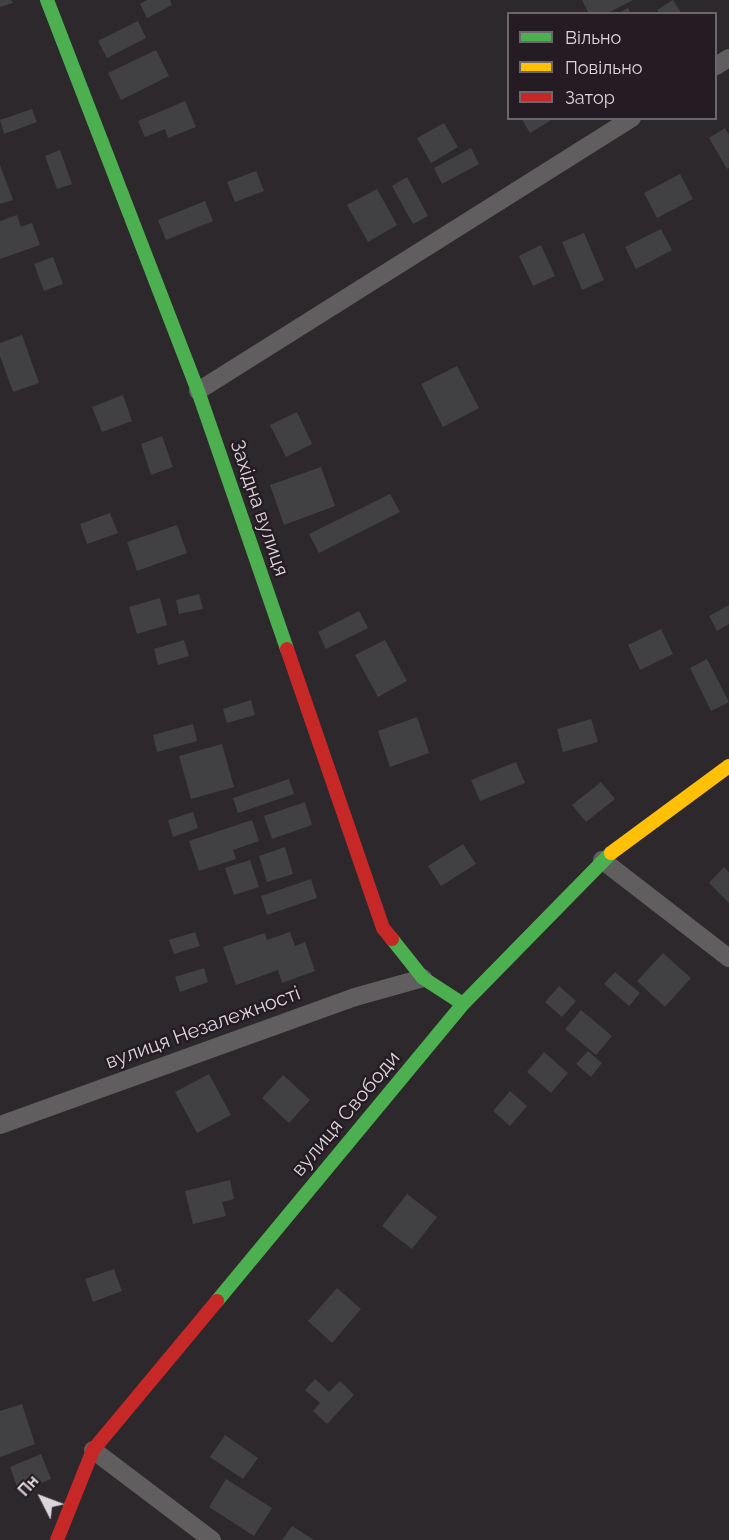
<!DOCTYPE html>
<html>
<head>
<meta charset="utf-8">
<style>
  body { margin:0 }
  #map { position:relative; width:729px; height:1540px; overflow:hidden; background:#2d282c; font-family:Raleway,sans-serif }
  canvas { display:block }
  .legend { position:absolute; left:507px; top:12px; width:210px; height:108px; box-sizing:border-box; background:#251c23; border:2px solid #6e666d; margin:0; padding:8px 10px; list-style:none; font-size:18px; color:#dcd6db }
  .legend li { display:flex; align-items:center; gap:12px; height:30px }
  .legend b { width:30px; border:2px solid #6e666d }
  .north { position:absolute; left:12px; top:1468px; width:60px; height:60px; -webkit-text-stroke:4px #251c23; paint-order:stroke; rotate:312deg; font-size:16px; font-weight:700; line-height:24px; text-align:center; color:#dcd6db }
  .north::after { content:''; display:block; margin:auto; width:21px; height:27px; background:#dcd6db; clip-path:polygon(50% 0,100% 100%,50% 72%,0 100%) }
</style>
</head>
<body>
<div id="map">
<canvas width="729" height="1540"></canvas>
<ul class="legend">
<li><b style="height:8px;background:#4caf50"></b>Вільно</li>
<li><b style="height:8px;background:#ffc107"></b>Повільно</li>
<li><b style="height:8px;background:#c62828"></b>Затор</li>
</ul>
<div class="north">Пн</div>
</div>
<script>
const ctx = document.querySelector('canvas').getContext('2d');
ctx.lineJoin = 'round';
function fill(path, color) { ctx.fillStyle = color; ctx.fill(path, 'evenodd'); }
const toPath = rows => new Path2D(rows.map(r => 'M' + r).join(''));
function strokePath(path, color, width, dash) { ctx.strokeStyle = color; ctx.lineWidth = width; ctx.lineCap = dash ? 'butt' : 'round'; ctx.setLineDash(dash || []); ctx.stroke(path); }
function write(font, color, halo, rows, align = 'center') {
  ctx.font = font + ' Raleway,sans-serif'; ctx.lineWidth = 5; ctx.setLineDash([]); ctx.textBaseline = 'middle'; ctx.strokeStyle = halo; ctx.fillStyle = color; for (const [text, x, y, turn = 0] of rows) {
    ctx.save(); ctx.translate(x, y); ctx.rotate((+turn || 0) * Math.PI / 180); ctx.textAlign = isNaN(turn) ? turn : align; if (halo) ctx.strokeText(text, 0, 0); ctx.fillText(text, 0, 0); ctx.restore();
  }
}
const building = toPath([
  [0,0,11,0,13,3,0,7],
  [147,0,170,0,172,5,147,18,140,4],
  [582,0,633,0,606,14,589,14],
  [673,0,682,14,660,14,657,10],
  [628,8,631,14,617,14],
  [138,21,146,38,107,58,98,41],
  [156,50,169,76,121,100,108,73],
  [185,101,196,127,168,138,165,129,145,137,138,121],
  [32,109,37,122,4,134,0,120],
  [521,118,549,118,550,121,530,133],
  [444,123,458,147,431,163,417,138],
  [725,128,729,135,729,167,727,169,709,138],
  [471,148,479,164,442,184,434,168],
  [60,150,72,184,57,189,45,156],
  [0,165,13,200,0,204],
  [256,171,264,191,235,202,227,182],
  [680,174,693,199,657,218,644,193],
  [407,177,428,216,413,224,392,186],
  [377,189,397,225,368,242,347,205],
  [205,201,213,221,166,240,158,220],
  [17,215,21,227,32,223,40,245,0,259,0,221],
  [661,229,672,250,636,269,625,247],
  [584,233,604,280,582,290,562,242],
  [541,245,555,276,533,286,519,256],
  [53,257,63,284,44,291,34,264],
  [22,335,39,383,13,392,0,356,0,343],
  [457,366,479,408,443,427,421,384],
  [123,395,132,421,102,432,92,407],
  [297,412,312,444,286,457,270,425],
  [162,436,173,467,151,475,141,444],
  [321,467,335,506,284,525,270,485],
  [390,494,400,512,319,553,309,534],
  [110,513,118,533,87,544,80,524],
  [177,525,187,553,137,571,127,542],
  [199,594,203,609,179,614,176,600],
  [160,598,167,625,137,634,129,607],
  [729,605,729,624,717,631,709,616],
  [359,611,368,628,326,649,318,632],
  [661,629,673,654,640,670,628,645],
  [184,640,189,656,158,665,154,649],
  [385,640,407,681,378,697,355,655],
  [707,659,729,702,711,711,690,668],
  [251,700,255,715,227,723,223,709],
  [417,717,429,753,390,767,378,731],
  [591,719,598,742,563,752,557,729],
  [193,724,197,741,157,752,153,735],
  [222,744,234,787,191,799,179,756],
  [516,762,525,783,480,801,471,780],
  [289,779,294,794,238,813,233,798],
  [601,782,615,799,586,822,572,805],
  [305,802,312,825,272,839,264,816],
  [193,812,198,828,173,837,168,820],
  [252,820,259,841,233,850,236,859,199,871,189,841],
  [463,844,476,864,441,886,428,866],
  [285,847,293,874,267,882,259,856],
  [250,860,259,887,234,895,225,868],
  [724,867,729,872,729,903,709,883],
  [311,879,317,898,267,915,261,896],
  [195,932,200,946,174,954,169,940],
  [290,932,295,946,305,942,315,971,282,983,278,970,236,985,223,947,265,933,267,940],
  [663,953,691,978,665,1007,637,981],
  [204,968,208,982,180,992,175,977],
  [615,972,640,993,629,1006,604,984],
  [559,986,576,1001,562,1017,545,1002],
  [581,1010,612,1036,596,1055,565,1029],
  [588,1051,602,1063,591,1077,576,1064],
  [544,1052,568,1073,551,1093,527,1072],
  [209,1074,231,1115,197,1133,175,1092],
  [283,1075,310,1100,289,1123,262,1098],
  [510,1091,527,1106,510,1126,493,1111],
  [230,1180,234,1199,222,1202,226,1216,193,1224,185,1191],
  [407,1194,437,1217,412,1249,382,1226],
  [114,1269,122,1291,93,1302,85,1279],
  [337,1288,361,1309,332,1343,308,1321],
  [315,1379,329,1392,340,1381,354,1395,327,1424,313,1411,320,1403,305,1390],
  [22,1404,35,1444,0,1457,0,1411],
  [225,1435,258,1458,243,1479,210,1457],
  [41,1454,51,1479,19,1492,10,1467],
  [226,1479,272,1508,254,1536,209,1507],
  [292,1526,314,1540,282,1540]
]);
const street = toPath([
  [716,66,729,58],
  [198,391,632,118],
  [602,860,729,958],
  [0,1125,355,997,423,978],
  [93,1450,212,1540]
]);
const fast = toPath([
  [47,0,198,391,287,649],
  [392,939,423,978,463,1004],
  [217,1301,463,1004,611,853]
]);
const slow = toPath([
  [611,853,729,766]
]);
const jam = toPath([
  [287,649,383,928,392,939],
  [57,1540,93,1450,217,1301]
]);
const streetNames = [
  ["Західна вулиця",259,508,71],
  ["вулиця Незалежності",203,1028,-20],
  ["вулиця Свободи",346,1114,-50]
];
fill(building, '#414042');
strokePath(street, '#615e60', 18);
strokePath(fast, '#4caf50', 14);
strokePath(slow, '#ffc107', 14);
strokePath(jam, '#c62828', 14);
write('20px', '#dcd6db', '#251c23', streetNames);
</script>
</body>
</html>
